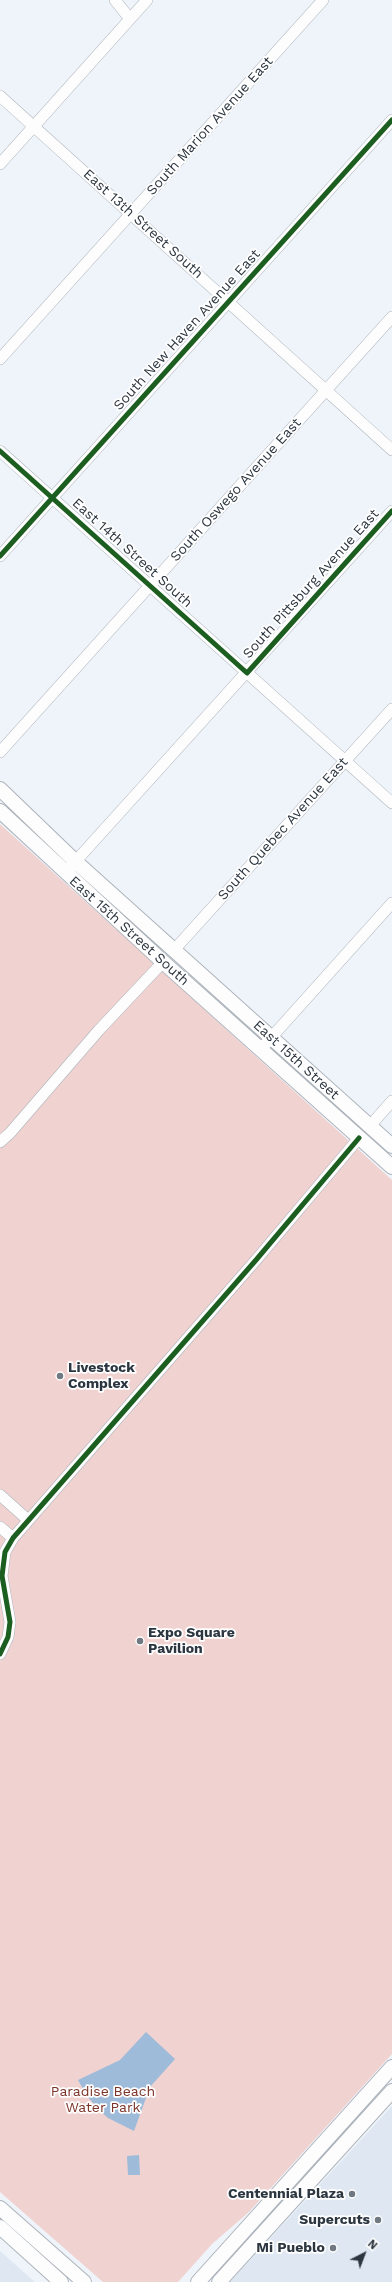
<!DOCTYPE html>
<html>
<head>
<meta charset="utf-8">
<style>
  body { margin:0 }
  #map { position:relative; width:392px; height:2282px; overflow:hidden; background:#eff4fa; font-family:"Work Sans",sans-serif }
  canvas { display:block }
  .north { position:absolute; left:344px; top:2234px; width:40px; height:40px; -webkit-text-stroke:3px #fff; paint-order:stroke; rotate:42deg; font-size:11px; font-weight:700; line-height:16px; text-align:center; color:#2c3640 }
  .north::after { content:''; display:block; margin:auto; width:14px; height:18px; background:#2c3640; clip-path:polygon(50% 0,100% 100%,50% 72%,0 100%) }
</style>
</head>
<body>
<div id="map">
<canvas width="392" height="2282"></canvas>
<div class="north">N</div>
</div>
<script>
const ctx = document.querySelector('canvas').getContext('2d');
ctx.lineJoin = 'round';
function fill(path, color) { ctx.fillStyle = color; ctx.fill(path, 'evenodd'); }
const toPath = rows => new Path2D(rows.map(r => 'M' + r).join(''));
function strokePath(path, color, width, dash) { ctx.strokeStyle = color; ctx.lineWidth = width; ctx.lineCap = dash ? 'butt' : 'round'; ctx.setLineDash(dash || []); ctx.stroke(path); }
function write(font, color, halo, rows, align = 'center') {
  ctx.font = font + ' "Work Sans",sans-serif'; ctx.lineWidth = 3.5; ctx.setLineDash([]); ctx.textBaseline = 'middle'; ctx.strokeStyle = halo; ctx.fillStyle = color; for (const [text, x, y, turn = 0] of rows) {
    ctx.save(); ctx.translate(x, y); ctx.rotate((+turn || 0) * Math.PI / 180); ctx.textAlign = isNaN(turn) ? turn : align; if (halo) ctx.strokeText(text, 0, 0); ctx.fillText(text, 0, 0); ctx.restore();
  }
}
const built = toPath([
  [392,2106,392,2282,230,2282],
  [0,2251,35,2282,0,2282]
]);
const green = toPath([
  [0,824,392,1180,392,2054,249,2212,212,2244,178,2282,103,2282,0,2192]
]);
const water = toPath([
  [146,2032,175,2059,150,2087,134,2131,108,2118,100,2111,87,2096,78,2080,120,2060],
  [139,2155,140,2175,128,2175,127,2156]
]);
const minor = toPath([
  [115,0,130,19],
  [0,96,392,450],
  [0,164,147,0],
  [0,359,323,0],
  [0,451,392,803],
  [0,556,392,120],
  [0,752,392,317],
  [65,873,392,511],
  [174,950,392,709],
  [261,1049,392,903],
  [370,1126,392,1101],
  [0,1142,10,1133,99,1030,163,962],
  [0,1495,28,1520],
  [0,1527,13,1538],
  [0,1654,8,1637,10,1622,2,1576,5,1552,13,1538,256,1260,359,1138]
]);
const major = toPath([
  [0,789,76,862,392,1146],
  [0,811,163,962,392,1167],
  [0,2208,84,2282],
  [0,2227,61,2282],
  [198,2282,392,2067],
  [219,2282,392,2091]
]);
const cycleway = toPath([
  [0,451,247,673,392,511],
  [0,556,392,120],
  [0,1654,8,1637,10,1622,2,1576,5,1552,13,1538,256,1260,359,1138]
]);
const markers = [
  [60,1376,4,"#707881"],
  [140,1641,4,"#707881"],
  [352,2194,4,"#707881"],
  [378,2220,4,"#707881"],
  [333,2248,4,"#707881"]
];
const streetNames = [
  ["South Marion Avenue East",210,126,-48],
  ["East 13th Street South",143,224,42],
  ["South New Haven Avenue East",187,330,-48],
  ["South Oswego Avenue East",236,490,-48],
  ["East 14th Street South",132,553,42],
  ["South Pittsburg Avenue East",311,584,-48],
  ["South Quebec Avenue East",283,829,-48],
  ["East 15th Street South",129,931,42],
  ["East 15th Street",296,1060,42]
];
const poiNames = [
  ["Livestock",68,1368,"left"],
  ["Complex",68,1384,"left"],
  ["Expo Square",148,1633,"left"],
  ["Pavilion",148,1649,"left"],
  ["Centennial Plaza",344,2194],
  ["Supercuts",370,2220],
  ["Mi Pueblo",325,2248]
];
const parkNames = [
  ["Paradise Beach",103,2092],
  ["Water Park",103,2108]
];
fill(built, '#dfe8f2');
fill(green, '#f0d2d0');
fill(water, '#9ebbda');
strokePath(minor, '#acb3ba', 12);
strokePath(major, '#acb3ba', 16);
strokePath(minor, '#fdfdfe', 11);
strokePath(major, '#fdfdfe', 14);
strokePath(cycleway, '#1b5e20', 5);
for (const [x, y, r, color] of markers) { const dot = new Path2D(); dot.arc(x, y, r, 0, 2 * Math.PI); ctx.fillStyle = color; ctx.fill(dot); strokePath(dot, '#fff', 1.5); }
write('14px', '#2c3640', '#fff', streetNames);
write('bold 14px', '#2c3640', '#fff', poiNames, 'right');
write('14px', '#7c3328', '#fff', parkNames);
</script>
</body>
</html>
